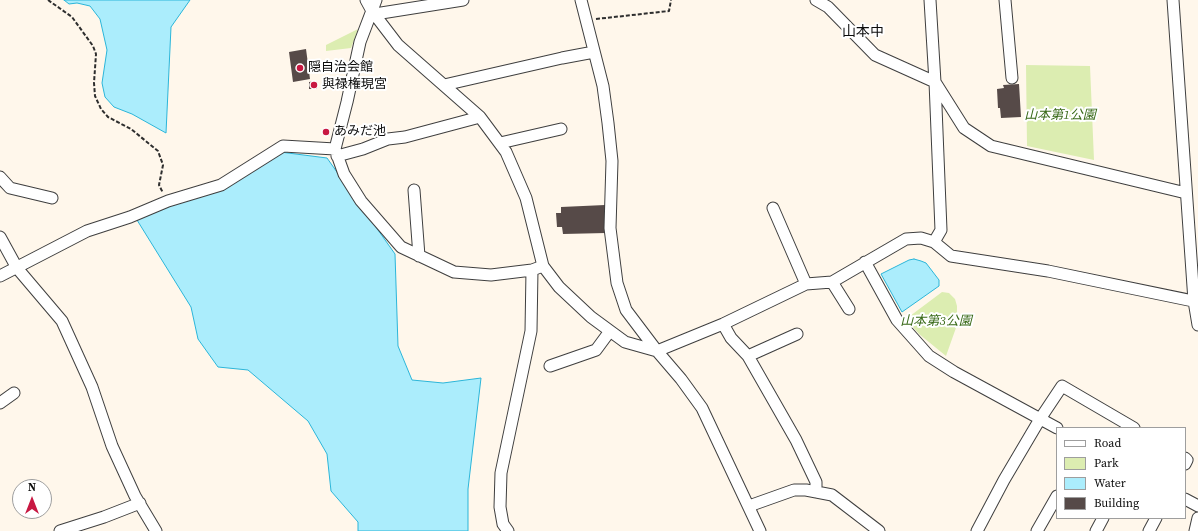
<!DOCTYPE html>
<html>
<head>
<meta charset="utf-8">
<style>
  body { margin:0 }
  #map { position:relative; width:1198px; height:531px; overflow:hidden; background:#fff7eb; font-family:"Source Serif 4",serif }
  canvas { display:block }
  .legend { position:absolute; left:1056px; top:427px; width:130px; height:92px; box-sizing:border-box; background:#fff; border:1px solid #9e9e9e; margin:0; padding:5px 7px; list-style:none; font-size:12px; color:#0c0c0c }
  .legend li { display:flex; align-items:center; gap:8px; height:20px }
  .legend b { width:20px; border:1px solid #9e9e9e }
  .north { position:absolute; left:12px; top:479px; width:40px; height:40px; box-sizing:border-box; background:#fff; border:1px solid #9e9e9e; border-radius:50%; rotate:0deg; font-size:11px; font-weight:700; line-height:16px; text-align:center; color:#0c0c0c }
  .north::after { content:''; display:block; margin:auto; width:14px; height:18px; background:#c81842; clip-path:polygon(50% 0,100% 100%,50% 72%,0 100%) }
</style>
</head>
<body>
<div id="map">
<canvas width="1198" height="531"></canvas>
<ul class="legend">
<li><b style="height:5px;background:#fff"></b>Road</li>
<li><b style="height:11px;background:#dcedb1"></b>Park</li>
<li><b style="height:11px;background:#abedfc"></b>Water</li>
<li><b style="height:11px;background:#564a48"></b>Building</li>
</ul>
<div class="north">N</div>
</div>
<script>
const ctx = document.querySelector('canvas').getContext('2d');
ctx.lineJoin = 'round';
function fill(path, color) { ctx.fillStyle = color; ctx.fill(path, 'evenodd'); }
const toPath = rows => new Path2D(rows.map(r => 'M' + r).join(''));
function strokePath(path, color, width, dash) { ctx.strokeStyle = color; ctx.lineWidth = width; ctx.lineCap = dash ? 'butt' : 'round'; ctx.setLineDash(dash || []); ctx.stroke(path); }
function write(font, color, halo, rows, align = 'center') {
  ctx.font = font + ' "Source Serif 4","Noto Sans JP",serif'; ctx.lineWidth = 4; ctx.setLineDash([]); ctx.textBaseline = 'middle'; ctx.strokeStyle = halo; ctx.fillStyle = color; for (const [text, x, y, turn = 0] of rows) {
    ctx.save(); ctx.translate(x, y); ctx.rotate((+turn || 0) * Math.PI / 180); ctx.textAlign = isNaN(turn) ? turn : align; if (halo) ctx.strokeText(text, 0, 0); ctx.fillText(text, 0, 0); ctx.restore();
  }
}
const green = toPath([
  [358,29,351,48,326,51,326,45],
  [1026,65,1090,66,1094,160,1027,146],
  [942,292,949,293,955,299,957,306,957,325,946,356,919,334,906,319]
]);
const water = toPath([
  [64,0,190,0,171,27,166,133,132,114,114,107,105,97,102,83,107,50,100,19,90,6,77,3,69,4,64,0],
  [280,152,327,158,395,254,398,346,412,380,443,383,481,378,468,489,468,531,358,531,358,522,331,491,327,454,308,421,248,370,218,367,198,339,191,307,137,220,182,201,280,152],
  [914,259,921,261,926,263,939,280,939,286,902,312,881,274,909,260,914,259]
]);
const building = toPath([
  [306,49,310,79,293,82,289,52],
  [316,81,316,83,318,83,318,87,316,87,317,89,309,89,309,82],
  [1019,84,1021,117,1001,118,1000,108,998,108,997,89,1004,88,1003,85],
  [605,205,606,233,563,234,562,227,557,227,556,213,561,213,561,207]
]);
const path = toPath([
  [48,0,72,17,93,46,96,54,94,83,95,96,101,109,108,117,131,129,158,151,163,165,159,185,163,193],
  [596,19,669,11,671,0]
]);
const minor = toPath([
  [366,0,372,11,398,45,480,117,506,152,526,198,543,266,559,287,591,317,625,342,657,351,723,324,806,284,832,282,906,239,921,238,934,242,951,256,1048,271,1198,302],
  [581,0,603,86,608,123,612,161,610,228,617,283,626,310,657,351,681,379,702,408,760,531],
  [816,0,828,7,875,55,935,82,964,128,991,146,1186,193],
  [930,0,935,82,941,230,934,242],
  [1005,0,1012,78],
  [1173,0,1194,301,1198,325],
  [375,14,463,0],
  [444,85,562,58,594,52],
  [500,143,561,129],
  [335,149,344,174,361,201,401,247,454,272,491,275,532,270,543,266],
  [337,156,363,149,388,139,405,137,480,117],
  [0,177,10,188,52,198],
  [414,190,419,256],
  [773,208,806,284],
  [0,237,17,268,62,321,92,387,112,446,135,496,156,531],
  [865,262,897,320,929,356,954,372,1057,428],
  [0,276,87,231,130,217,168,201,221,185,283,146,335,149,347,102,360,42,376,0],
  [832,282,849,309],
  [723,324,731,338,748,356,796,440,816,482,816,492],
  [748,356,797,334],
  [550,366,596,350,610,331],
  [0,403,14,393],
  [1185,458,1187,460,1185,464],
  [1185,499,1198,506],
  [749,506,794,490,806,490,832,495,879,531],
  [60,531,104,517,140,503],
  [508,531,503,524,500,507,501,473,531,331,532,270],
  [977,531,1004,480,1040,419,1062,386,1134,428],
  [1037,531,1057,496],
  [1096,531,1103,518],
  [1149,531,1156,518],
  [1195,531,1198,518]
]);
const markers = [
  [300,68,4,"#c81842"],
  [314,85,4,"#c81842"],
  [326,132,4,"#c81842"]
];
const poiNames = [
  ["隠自治会館",308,68],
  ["與禄権現宮",322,85],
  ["あみだ池",334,132]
];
const parkNames = [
  ["山本第1公園",1060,116],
  ["山本第3公園",936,322]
];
const neighbourhoodNames = [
  ["山本中",863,32]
];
fill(green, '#dcedb1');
fill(water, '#abedfc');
strokePath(water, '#2bb5d9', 1);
fill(building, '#564a48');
strokePath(minor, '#3f3f3f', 13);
strokePath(path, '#2e2e2e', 2, [4, 2]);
strokePath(minor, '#fff', 11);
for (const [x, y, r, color] of markers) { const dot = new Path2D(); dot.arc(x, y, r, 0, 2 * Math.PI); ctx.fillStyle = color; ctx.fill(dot); strokePath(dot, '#fff', 1.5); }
write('13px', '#0c0c0c', '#fff', poiNames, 'left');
write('italic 13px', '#386917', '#fff', parkNames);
write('14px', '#0c0c0c', '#fff', neighbourhoodNames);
</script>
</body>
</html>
